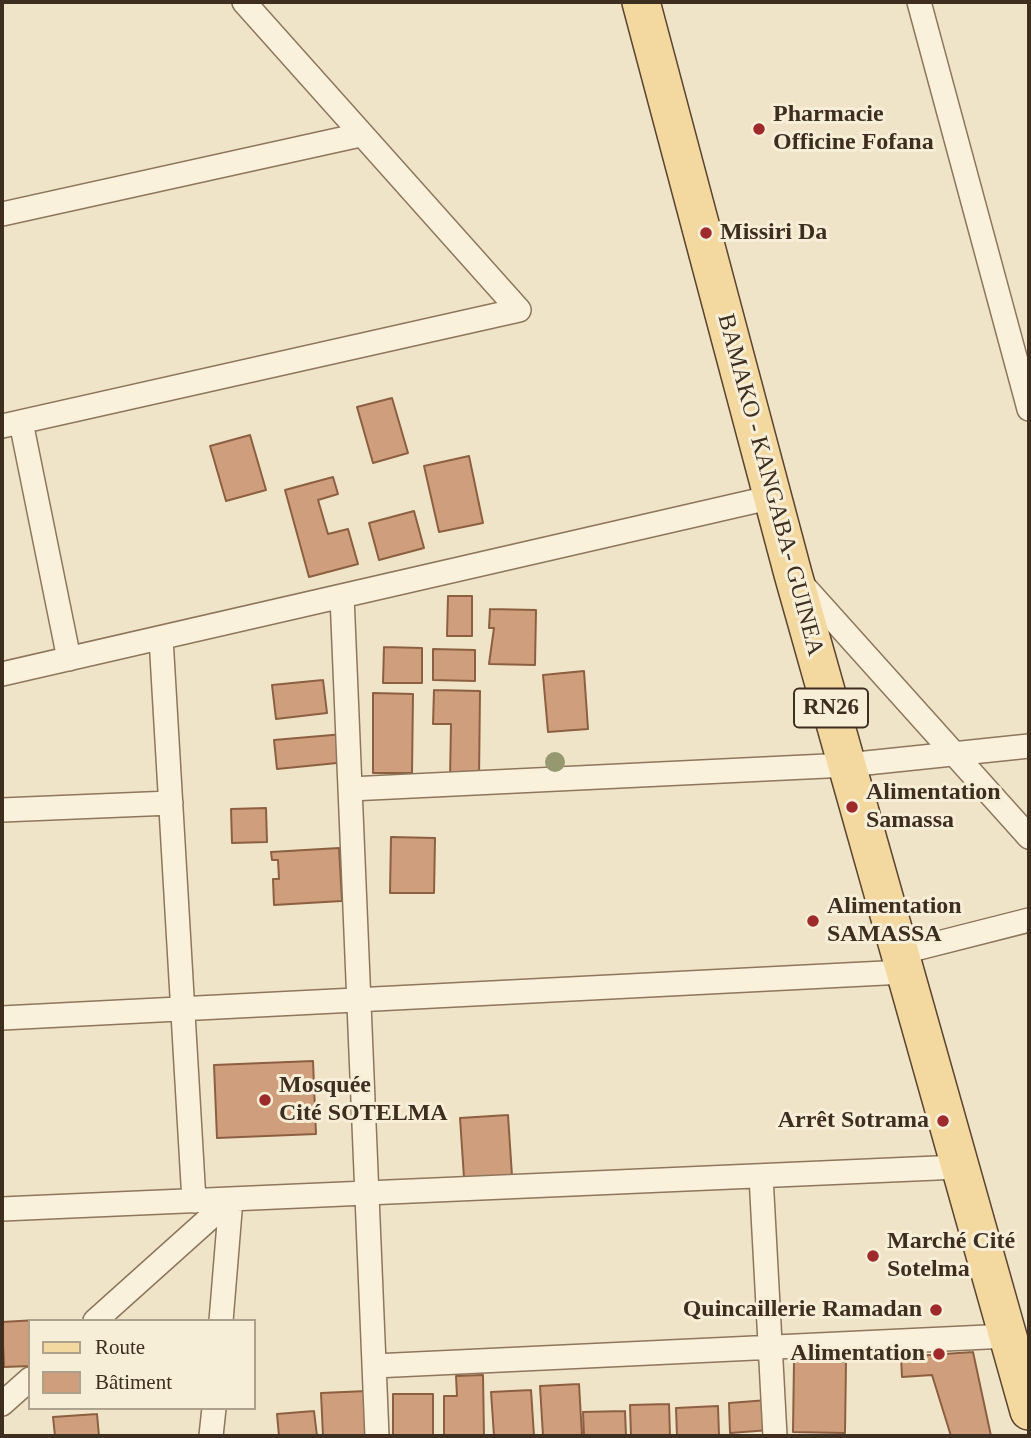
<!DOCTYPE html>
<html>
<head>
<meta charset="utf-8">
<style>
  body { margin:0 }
  #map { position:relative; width:1031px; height:1438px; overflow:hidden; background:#f0e4c8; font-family:"Times New Roman",serif }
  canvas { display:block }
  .frame { position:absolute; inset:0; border:4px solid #3d2e20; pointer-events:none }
  .legend { position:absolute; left:28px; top:1319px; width:228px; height:91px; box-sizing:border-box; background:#f7eed8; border:2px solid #ada18e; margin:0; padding:9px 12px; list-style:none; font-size:21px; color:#3d2e20 }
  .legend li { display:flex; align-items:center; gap:14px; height:35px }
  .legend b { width:35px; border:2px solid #ada18e }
</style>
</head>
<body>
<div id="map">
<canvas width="1031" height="1438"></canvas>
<div class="frame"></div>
<ul class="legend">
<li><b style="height:9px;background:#f3d9a0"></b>Route</li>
<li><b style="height:19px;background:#cf9f7d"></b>Bâtiment</li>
</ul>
</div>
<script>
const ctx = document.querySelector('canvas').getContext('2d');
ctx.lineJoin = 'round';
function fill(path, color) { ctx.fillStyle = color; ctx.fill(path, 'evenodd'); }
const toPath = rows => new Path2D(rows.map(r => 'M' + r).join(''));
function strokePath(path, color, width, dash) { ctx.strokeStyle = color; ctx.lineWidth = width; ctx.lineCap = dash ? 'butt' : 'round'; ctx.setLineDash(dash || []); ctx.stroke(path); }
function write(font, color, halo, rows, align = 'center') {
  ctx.font = font + ' "Times New Roman",serif'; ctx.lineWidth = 6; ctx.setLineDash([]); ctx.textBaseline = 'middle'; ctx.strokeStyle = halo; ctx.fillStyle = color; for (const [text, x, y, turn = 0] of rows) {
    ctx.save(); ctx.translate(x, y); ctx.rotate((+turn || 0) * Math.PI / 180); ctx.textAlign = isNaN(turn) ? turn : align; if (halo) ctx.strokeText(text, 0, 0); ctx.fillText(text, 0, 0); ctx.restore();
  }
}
const building = toPath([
  [392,398,408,453,373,463,357,407,392,398],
  [250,435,266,490,226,501,210,446,250,435],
  [469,456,483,523,439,532,424,466,469,456],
  [333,477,338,494,318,500,328,534,348,529,358,564,309,577,285,490,333,477],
  [414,511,424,548,379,560,369,523,414,511],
  [448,596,472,596,472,636,447,636,448,596],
  [490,609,536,610,535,665,489,664,494,628,489,628,490,609],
  [384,647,422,648,422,683,383,683,384,647],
  [433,649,475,650,475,681,433,680,433,649],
  [584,671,588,729,548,732,543,675,584,671],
  [323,680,327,713,276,719,272,685,323,680],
  [434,690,480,691,479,780,450,780,451,724,433,724,434,690],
  [373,693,413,694,412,773,373,773,373,693],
  [344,734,347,762,277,769,274,740,344,734],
  [266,808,267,842,232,843,231,809,266,808],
  [391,837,435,838,434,893,390,893,391,837],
  [339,848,342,901,274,905,273,879,279,879,278,860,272,860,271,852,339,848],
  [313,1061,316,1134,217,1138,214,1065,313,1061],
  [508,1115,512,1176,464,1178,460,1118,508,1115],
  [37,1320,30,1321,30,1366,4,1367,2,1322,37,1320],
  [973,1352,991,1436,951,1436,932,1375,902,1377,901,1357,973,1352],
  [794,1361,846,1362,845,1433,793,1432,794,1361],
  [483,1375,484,1436,444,1436,444,1396,457,1396,456,1376,483,1375],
  [579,1384,582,1436,543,1436,540,1386,579,1384],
  [531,1390,534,1436,494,1436,491,1392,531,1390],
  [367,1391,368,1436,323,1436,321,1393,367,1391],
  [393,1394,433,1394,433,1436,393,1436,393,1394],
  [768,1400,770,1430,730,1433,729,1403,768,1400],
  [669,1404,670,1436,631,1436,630,1405,669,1404],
  [718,1406,719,1435,677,1436,676,1408,718,1406],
  [314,1411,317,1436,279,1436,277,1414,314,1411],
  [625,1411,626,1436,584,1436,583,1412,625,1411],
  [97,1414,99,1436,55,1436,53,1417,97,1414]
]);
const street = toPath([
  [919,2,1029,409],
  [2,214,360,135],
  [21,422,69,659],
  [2,426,519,310,244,2],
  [800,582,1029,837],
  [342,596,377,1436],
  [161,638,194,1201],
  [2,674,773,497],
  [350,789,847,765,1029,746],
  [2,810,171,803],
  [899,953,1029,920],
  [2,1018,904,972],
  [761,1176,775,1436],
  [2,1209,959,1167],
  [95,1321,231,1199],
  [221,1321,231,1199],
  [374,1366,1008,1336],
  [2,1404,30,1379],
  [211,1436,214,1408]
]);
const primary = toPath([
  [641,2,793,574,1029,1411]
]);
const trees = [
  [555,762]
];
const markers = [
  [759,129,7,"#9e2a2b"],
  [706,233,7,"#9e2a2b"],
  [852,807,7,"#9e2a2b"],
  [813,921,7,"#9e2a2b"],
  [265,1100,7,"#9e2a2b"],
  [943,1121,7,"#9e2a2b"],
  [873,1256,7,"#9e2a2b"],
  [936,1310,7,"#9e2a2b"],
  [939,1354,7,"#9e2a2b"]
];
const shields = [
  [831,708,74]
];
const shieldNames = [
  ["RN26",831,708]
];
const poiNames = [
  ["Pharmacie",773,115],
  ["Officine Fofana",773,143],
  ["Missiri Da",720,233],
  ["Alimentation",866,793],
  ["Samassa",866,821],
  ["Alimentation",827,907],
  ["SAMASSA",827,935],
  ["Mosquée",279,1086],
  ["Cité SOTELMA",279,1114],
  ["Arrêt Sotrama",929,1121,"right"],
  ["Marché Cité",887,1242],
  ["Sotelma",887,1270],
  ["Quincaillerie Ramadan",922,1310,"right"],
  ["Alimentation",925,1354,"right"]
];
const streetNames = [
  ["BAMAKO - KANGABA- GUINEA",770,485,75]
];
fill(building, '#cf9f7d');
strokePath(building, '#8d5f41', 2);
strokePath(street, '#8d765c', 26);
strokePath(primary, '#5b4430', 40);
strokePath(street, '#faf1dc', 23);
strokePath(primary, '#f3d9a0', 37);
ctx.fillStyle = '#96986f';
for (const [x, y] of trees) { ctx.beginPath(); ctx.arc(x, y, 10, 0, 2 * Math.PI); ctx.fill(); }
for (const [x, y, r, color] of markers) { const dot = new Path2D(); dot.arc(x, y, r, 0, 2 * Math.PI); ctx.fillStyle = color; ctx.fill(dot); strokePath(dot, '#f7eed8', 2.5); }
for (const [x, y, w] of shields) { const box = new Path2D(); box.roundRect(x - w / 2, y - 19.5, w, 39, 5); ctx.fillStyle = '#f7eed8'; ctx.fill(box); strokePath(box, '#3d2e20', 2); }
write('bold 23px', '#3d2e20', null, shieldNames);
write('bold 24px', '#3d2e20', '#f7eed8', poiNames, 'left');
write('24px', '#3d2e20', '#f7eed8', streetNames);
</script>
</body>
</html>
